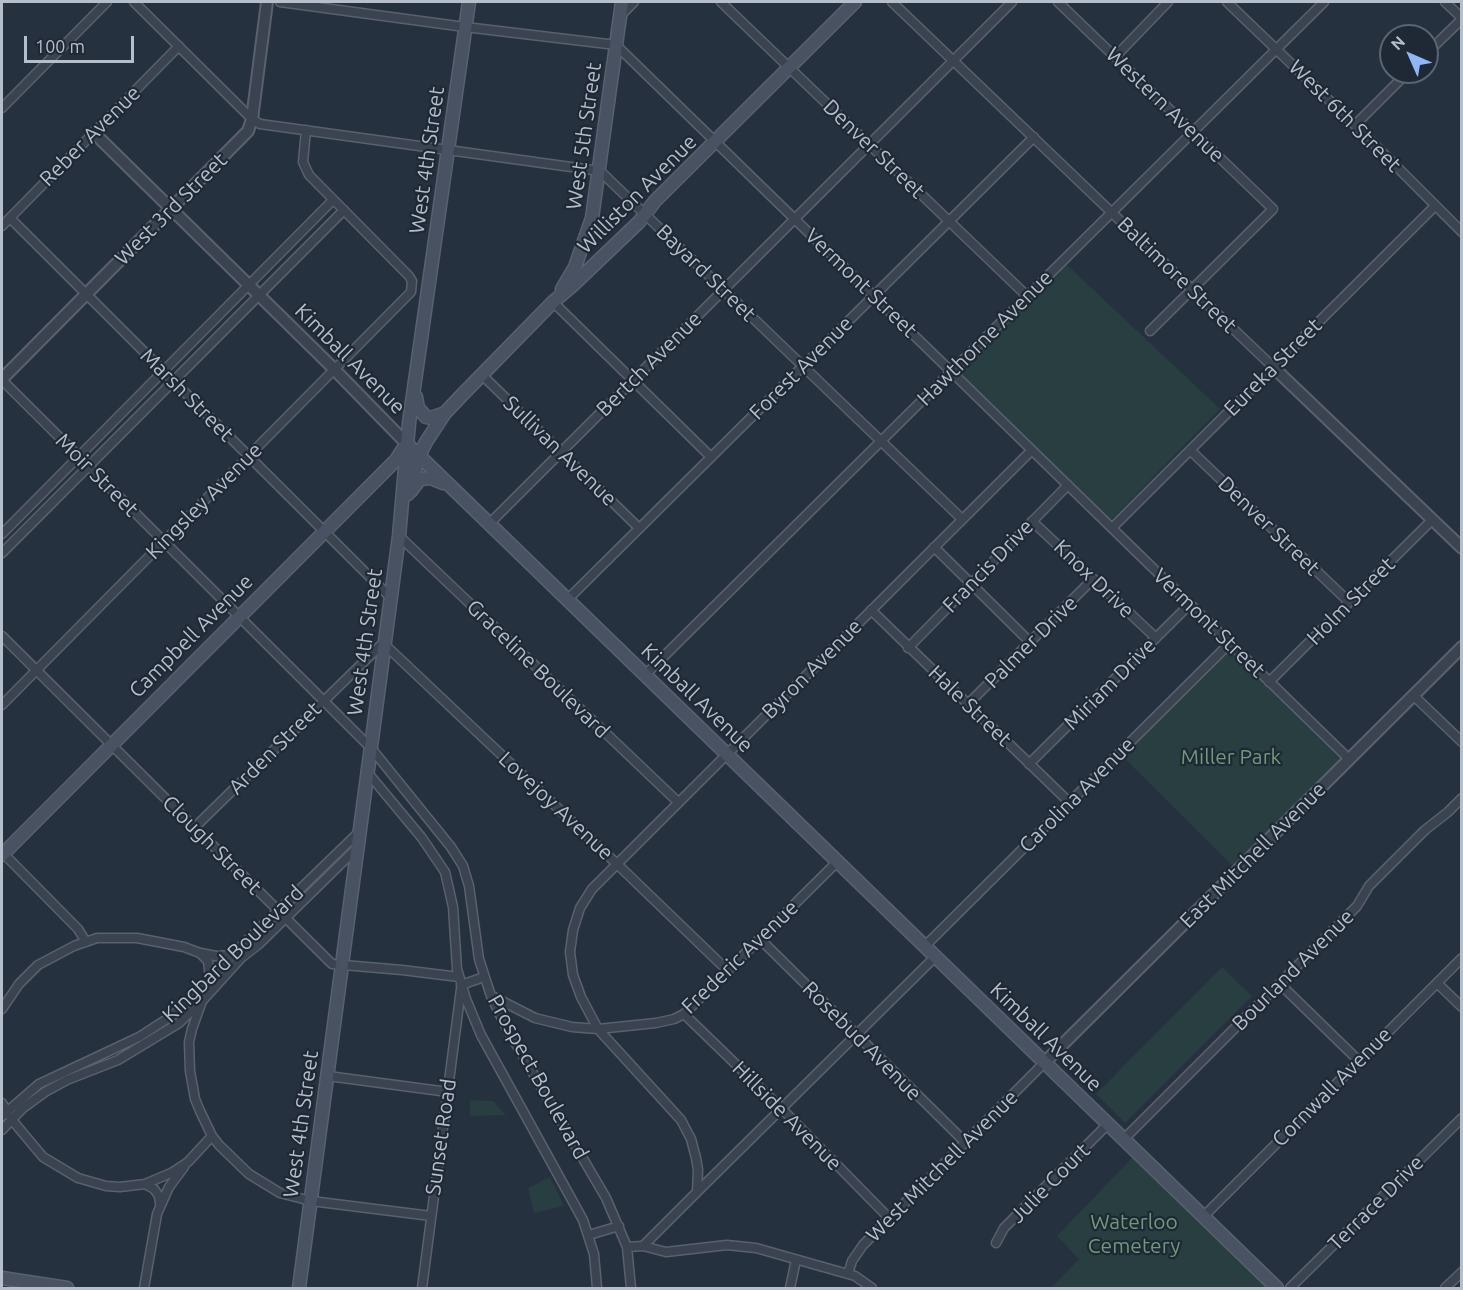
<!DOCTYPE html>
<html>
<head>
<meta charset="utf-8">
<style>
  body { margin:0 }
  #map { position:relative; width:1463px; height:1290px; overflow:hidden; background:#263140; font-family:Ubuntu,sans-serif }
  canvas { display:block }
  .frame { position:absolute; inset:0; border:3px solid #b6beca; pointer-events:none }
  .north { position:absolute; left:1379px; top:24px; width:60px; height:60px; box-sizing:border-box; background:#1f2835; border:2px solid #5b6471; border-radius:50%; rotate:315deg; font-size:16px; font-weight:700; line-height:24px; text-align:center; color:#b6beca }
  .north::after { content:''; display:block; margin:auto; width:21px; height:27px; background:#8fb7f6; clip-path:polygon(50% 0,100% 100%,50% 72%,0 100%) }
  .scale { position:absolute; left:24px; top:36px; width:110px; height:27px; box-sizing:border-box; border:3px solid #b6beca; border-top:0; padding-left:8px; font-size:18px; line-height:21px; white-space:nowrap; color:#b6beca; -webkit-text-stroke:4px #1f2835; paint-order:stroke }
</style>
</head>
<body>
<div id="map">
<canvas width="1463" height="1290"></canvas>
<div class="frame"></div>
<div class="north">N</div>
<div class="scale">100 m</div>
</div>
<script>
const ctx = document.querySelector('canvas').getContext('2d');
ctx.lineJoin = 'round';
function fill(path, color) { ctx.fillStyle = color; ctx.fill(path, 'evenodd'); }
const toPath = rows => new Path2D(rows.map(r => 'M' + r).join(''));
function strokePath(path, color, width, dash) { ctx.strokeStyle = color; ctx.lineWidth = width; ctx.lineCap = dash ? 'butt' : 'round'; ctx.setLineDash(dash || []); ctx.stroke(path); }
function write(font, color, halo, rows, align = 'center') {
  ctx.font = font + ' Ubuntu,sans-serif'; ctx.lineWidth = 4.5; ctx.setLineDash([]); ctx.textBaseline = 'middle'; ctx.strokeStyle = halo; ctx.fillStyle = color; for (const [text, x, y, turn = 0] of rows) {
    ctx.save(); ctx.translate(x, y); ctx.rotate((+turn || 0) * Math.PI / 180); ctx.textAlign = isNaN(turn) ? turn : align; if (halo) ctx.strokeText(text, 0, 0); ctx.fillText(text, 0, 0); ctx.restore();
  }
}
const green = toPath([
  [1066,264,1220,409,1111,520,959,372],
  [1230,648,1341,758,1234,867,1122,756],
  [1222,967,1252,996,1125,1123,1096,1094],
  [470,1100,493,1101,506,1115,470,1116],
  [1133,1157,1269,1288,1051,1288,1079,1259,1057,1236],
  [550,1177,564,1206,534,1213,528,1188]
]);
const minor = toPath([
  [134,2,252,119,260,124,600,171,962,519],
  [280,2,465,27,616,45,1349,759],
  [721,2,1027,296],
  [892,2,1273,367],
  [1058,2,1273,209,1150,331],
  [1227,2,1355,125,1462,232],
  [1445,2,1462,18],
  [621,15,634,2],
  [1427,53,1462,19],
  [1115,57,1168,2],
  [2,108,107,2],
  [1355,125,1408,72],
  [10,218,391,598],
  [2,226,179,46],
  [553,302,711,457],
  [481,374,639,528],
  [2,380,371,748,451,847,463,866,469,886,479,959,491,996,506,1027,606,1198,627,1247,631,1288],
  [1190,450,1349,602],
  [1032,521,1156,638],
  [490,523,1012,2],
  [1112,528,1435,206],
  [2,534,333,200],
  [399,536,678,802],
  [934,547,1030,642],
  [2,553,344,210],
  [568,599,1034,137],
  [871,610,1069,802],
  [2,636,332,964,402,970,459,977],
  [908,648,1068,485],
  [645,675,1324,2],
  [1269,682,1432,520],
  [1413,695,1462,742],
  [968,704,1093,579],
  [2,705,411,292,412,281,409,276,309,175,303,162,306,130],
  [1029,764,1190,604],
  [368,773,422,838,445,872,453,907,457,969,466,999,481,1035,583,1220,594,1254,597,1288],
  [194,828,383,643,617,864,727,970],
  [2,852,78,929,86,942],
  [760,939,965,1142],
  [924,947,1230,643],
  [201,953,216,956,232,955],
  [1437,983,1462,1007],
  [1280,984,1359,1061],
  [461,985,484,977],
  [492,996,535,1018,572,1027,598,1029,656,1023,674,1019,684,1014,837,862],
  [2,1009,19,984,38,965,74,946,97,938,137,938,184,947,200,953,208,961,210,979,192,1029,189,1042,190,1071,195,1099,200,1111,212,1136,219,1145,249,1174,280,1193,311,1201,431,1216],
  [684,1014,781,1108,890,1219],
  [328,1076,448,1092],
  [2,1103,12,1120,43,1157,78,1178,106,1186,120,1187,145,1184,171,1173,188,1162,212,1136],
  [2,1116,39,1084,139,1037,173,1015,196,994,232,955,359,832],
  [2,1130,23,1108,45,1092,67,1080,118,1060,179,1023,203,1000,241,958,259,944,358,847],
  [1123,1140,1357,906,1369,886,1425,830,1448,812,1462,798],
  [145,1184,154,1189,159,1196,160,1204],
  [697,1192,935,957],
  [1203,1217,1462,958],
  [589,1235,619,1226],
  [996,1243,1004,1228,1107,1125],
  [643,1246,697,1192,698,1170,696,1158,691,1139,681,1120,598,1029,581,997,573,975,570,952,573,930,580,908,592,889,1032,450],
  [627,1247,643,1246,666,1252,727,1245,756,1248,855,1276,872,1288],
  [848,1274,852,1261,863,1245,1044,1063],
  [144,1288,157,1214,169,1187,184,1167],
  [422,1288,461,989],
  [790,1288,796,1260],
  [1290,1288,1462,1118],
  [1445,1288,1462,1272]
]);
const tertiary = toPath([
  [94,133,329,364,407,444],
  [1273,367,1462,548],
  [2,379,248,131,252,119,267,2],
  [1044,1063,1462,647]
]);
const secondary = toPath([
  [562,289,575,267,592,218,622,2],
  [416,397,418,408,426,417,431,418,445,413],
  [407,444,1277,1288],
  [411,491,420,479,431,478,443,483],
  [408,494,419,456,426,442,445,413,462,395,553,302,573,285,639,222,655,201,855,2],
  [2,855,396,460,405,446],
  [2,1278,67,1288],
  [299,1288,399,536,409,423,469,2]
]);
const streetNames = [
  ["Western Avenue",1165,105,44],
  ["West 6th Street",1345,116,45],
  ["Reber Avenue",90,136,-45],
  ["West 5th Street",584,136,-82],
  ["Denver Street",874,149,44],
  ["West 4th Street",427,160,-82],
  ["Williston Avenue",637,194,-45],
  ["West 3rd Street",171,209,-45],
  ["Bayard Street",706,273,44],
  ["Baltimore Street",1177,275,44],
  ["Vermont Street",861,283,44],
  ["Hawthorne Avenue",985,338,-45],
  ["Kimball Avenue",350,359,45],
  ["Bertch Avenue",649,364,-45],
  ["Eureka Street",1273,367,-45],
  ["Forest Avenue",801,368,-45],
  ["Marsh Street",187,395,45],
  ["Sullivan Avenue",560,451,44],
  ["Moir Street",97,475,45],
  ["Kingsley Avenue",204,501,-45],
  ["Denver Street",1269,526,44],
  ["Francis Drive",988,566,-46],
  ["Knox Drive",1094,579,44],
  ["Holm Street",1351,601,-45],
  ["Vermont Street",1209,623,44],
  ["Campbell Avenue",191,636,-45],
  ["West 4th Street",365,642,-82],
  ["Palmer Drive",1031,642,-45],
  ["Graceline Boulevard",538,669,44],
  ["Byron Avenue",812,669,-45],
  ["Miriam Drive",1110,684,-45],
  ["Kimball Avenue",697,698,44],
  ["Hale Street",970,706,44],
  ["Arden Street",275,748,-45],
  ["Carolina Avenue",1077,795,-45],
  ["Lovejoy Avenue",556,806,43],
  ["Clough Street",212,845,45],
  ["East Mitchell Avenue",1253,855,-45],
  ["Kingbard Boulevard",233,954,-44],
  ["Frederic Avenue",740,957,-44],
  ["Bourland Avenue",1293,970,-45],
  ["Kimball Avenue",1046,1037,44],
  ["Rosebud Avenue",862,1041,45],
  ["Prospect Boulevard",538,1077,61],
  ["Cornwall Avenue",1332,1087,-45],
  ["Hillside Avenue",787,1116,45],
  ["West 4th Street",301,1124,-82],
  ["Sunset Road",441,1137,-82],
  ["West Mitchell Avenue",942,1166,-45],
  ["Julie Court",1050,1183,-45],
  ["Terrace Drive",1376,1203,-45]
];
const parkNames = [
  ["Miller Park",1231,757],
  ["Waterloo",1134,1222],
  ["Cemetery",1134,1246]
];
fill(green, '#283e40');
strokePath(minor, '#58616d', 11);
strokePath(tertiary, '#58616d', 14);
strokePath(secondary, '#58616d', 15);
strokePath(minor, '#3a434f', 8);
strokePath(tertiary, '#3a434f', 10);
strokePath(secondary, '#485262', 12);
write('21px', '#b6beca', '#1f2835', streetNames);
write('21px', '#6e9a78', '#1f2835', parkNames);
</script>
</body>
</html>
